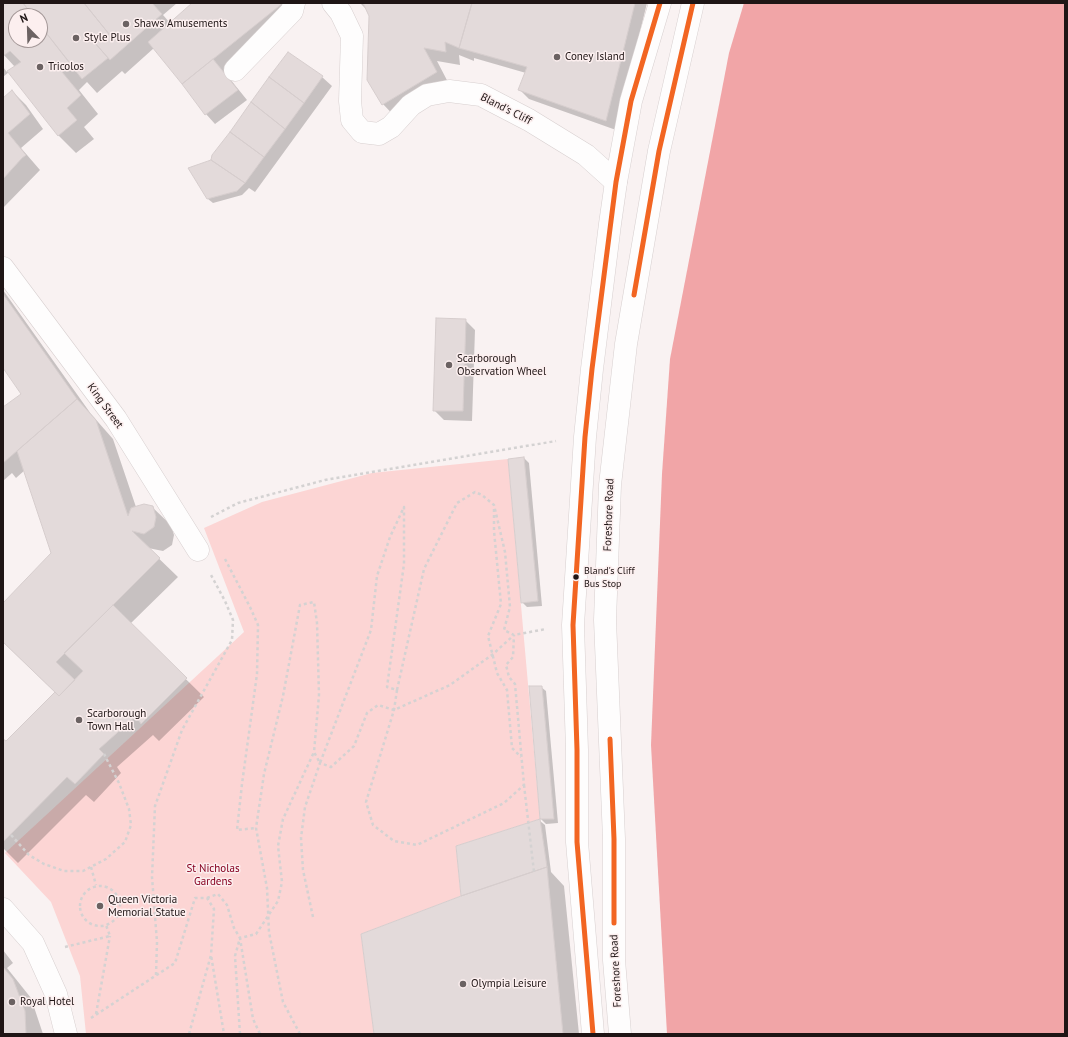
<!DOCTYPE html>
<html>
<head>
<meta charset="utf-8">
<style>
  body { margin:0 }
  #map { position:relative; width:1068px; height:1037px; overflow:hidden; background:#f9f2f2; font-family:"PT Sans",sans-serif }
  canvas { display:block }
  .frame { position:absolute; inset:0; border:4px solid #1f1515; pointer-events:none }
  .north { position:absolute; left:8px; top:8px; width:40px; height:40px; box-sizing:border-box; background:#fcefef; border:1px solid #a49898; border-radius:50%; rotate:337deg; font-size:11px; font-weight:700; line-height:16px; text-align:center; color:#1f1515 }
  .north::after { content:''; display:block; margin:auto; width:14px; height:18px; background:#6b6262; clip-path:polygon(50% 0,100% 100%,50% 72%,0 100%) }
</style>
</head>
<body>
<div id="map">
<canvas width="1068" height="1037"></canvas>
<div class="frame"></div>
<div class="north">N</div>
</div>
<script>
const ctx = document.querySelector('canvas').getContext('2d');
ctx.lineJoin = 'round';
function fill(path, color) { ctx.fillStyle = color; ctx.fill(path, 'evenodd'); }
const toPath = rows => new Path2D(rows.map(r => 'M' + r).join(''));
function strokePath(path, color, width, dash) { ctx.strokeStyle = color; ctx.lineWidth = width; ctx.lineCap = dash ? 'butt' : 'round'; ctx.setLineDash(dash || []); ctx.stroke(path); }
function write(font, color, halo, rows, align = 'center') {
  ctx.font = font + ' "PT Sans",sans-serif'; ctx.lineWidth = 3; ctx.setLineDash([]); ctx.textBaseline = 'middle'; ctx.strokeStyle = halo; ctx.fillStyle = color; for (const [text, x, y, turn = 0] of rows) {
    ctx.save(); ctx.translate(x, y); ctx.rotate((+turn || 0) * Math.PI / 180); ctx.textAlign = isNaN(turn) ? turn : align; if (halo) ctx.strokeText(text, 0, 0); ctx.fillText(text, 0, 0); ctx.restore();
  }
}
const green = toPath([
  [508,459,540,819,456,846,461,896,361,934,374,1034,86,1034,80,976,51,902,5,853,244,632,204,528,262,502,372,473]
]);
const water = toPath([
  [744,3,1065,3,1065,1034,667,1034,651,745,662,474,670,359,729,53]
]);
const shadow = toPath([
  [3,3,177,3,163,15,170,23,193,3,293,3,226,74,247,100,215,124,206,114,183,83,154,48,125,74,122,71,97,93,87,82,79,90,98,114,84,127,94,139,76,153,58,135,9,72,3,77,3,67,7,72,15,67,3,54],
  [16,16,40,16,40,40,16,40],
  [360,3,647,3,616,130,529,99,520,90,526,73,474,58,474,61,459,55,460,65,437,61,450,86,397,119,383,104,370,16,366,9],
  [322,77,332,86,255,192,249,188,242,195,213,203,208,199,212,160],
  [12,91,26,105,43,129,21,148,40,170,3,208,3,99],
  [3,290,91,414,113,439,136,507,152,507,171,525,174,535,172,545,163,551,148,548,178,577,130,624,204,697,159,741,153,735,117,767,121,773,94,802,86,795,18,863,3,848,3,740,6,742,56,693,3,642,3,604,52,554,25,470,16,478,12,473,3,481,3,407,4,408,23,394,3,366],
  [465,320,475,330,472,421,444,420,434,410],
  [524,458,529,463,542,606,527,607,522,602],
  [530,687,541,687,546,691,558,823,546,824,541,819],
  [540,821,545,825,551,872,564,886,579,1034,375,1034,462,897],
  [3,950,13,963,7,968,31,998,43,1034,3,1034]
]);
const building = toPath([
  [3,3,23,3,33,16,16,16,16,40,40,40,40,25,70,63,62,72,81,95,67,108,77,120,58,136,7,71,21,62,10,51,3,56,3,3],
  [23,3,84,3,109,34,95,43,108,58,82,79,40,25,40,16,33,16,23,3],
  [84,3,152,3,162,14,110,60,95,43,109,34,84,3],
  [192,3,283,3,182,84,148,42,192,3],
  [363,3,472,3,459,48,445,42,446,52,424,48,437,72,382,105,367,80,369,16,363,3],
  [472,3,635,3,606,121,518,90,527,67,459,48,472,3],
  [288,52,323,76,304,103,269,77,288,52],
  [213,59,238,90,205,115,182,84,213,59],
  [269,77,304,103,285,129,251,102,269,77],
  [12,90,30,114,8,133,26,155,22,158,3,179,3,98,12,90],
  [251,102,285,129,264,157,230,132,251,102],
  [230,132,264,157,245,183,211,160,212,155,230,132],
  [211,160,245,183,237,191,207,199,188,168,211,160],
  [3,294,77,399,3,463,3,407,21,394,3,368,3,294],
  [436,318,466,319,463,411,433,411,436,318],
  [77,399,96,420,128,516,131,508,137,506,144,504,153,506,156,517,154,527,144,534,132,531,160,558,56,662,75,680,59,696,3,642,3,603,51,553,17,451,77,399],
  [524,457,538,601,521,603,508,459,524,457],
  [113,605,187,678,141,724,136,716,99,749,104,754,75,784,67,777,3,842,3,739,6,741,55,692,59,696,83,671,64,653,113,605],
  [529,686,542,686,554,819,540,819,529,686],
  [540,819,547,867,461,896,456,846,540,819],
  [547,867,563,1034,374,1034,361,934,461,896,547,867],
  [3,967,13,979,25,1011,26,1034,3,1034,3,967]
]);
const path = toPath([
  [494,509,494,531,501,604,488,636,497,673,507,690,512,748,521,757],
  [211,517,238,503,325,480,556,441],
  [225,559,250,607,258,625,257,674,242,784,237,830,256,828],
  [397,690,394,710,366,802,373,825,394,841,417,845,504,803,524,785,515,684,509,677,506,665,513,657,514,635],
  [524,785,534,872],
  [11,835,29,855,44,864,64,871,83,871,106,859,125,842,131,825,129,809,119,783,104,754],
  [91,867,96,885],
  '80 906a20 20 0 1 1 40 0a20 20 0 1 1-40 0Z',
  [207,898,218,894,227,905,234,928,240,938,256,934,278,901,282,882,278,846,283,819,314,752],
  [313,917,303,870,301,838,305,807,320,763,331,767,354,746,367,713,378,705,394,710,450,685,492,655,514,635],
  [65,947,110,936,106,925],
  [156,975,157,942,152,877,155,806,182,730,232,640,233,620,225,601,211,575],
  [96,1014,110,936],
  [91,1018,175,963,195,898,207,898,214,909,211,955],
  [189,1034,211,955,224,1034],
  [240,1034,235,956,240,938,253,1019,260,1034],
  [300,1034,283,1002,269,932,267,888,256,828,264,774,283,696,300,605,314,602,317,623,319,695,314,752,320,763,371,630,377,576,390,537,404,507,404,564,387,687,397,690,424,569,457,503,475,492,482,495,494,505,505,552,510,607,504,630,514,635,546,629]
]);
const minor = toPath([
  [333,3,341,13,352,36,350,101,352,120,362,132,379,134,391,127,411,105,427,95,449,91,481,95,529,120,586,155,616,182],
  [235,70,292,11,294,3],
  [3,268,116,419,198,550],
  [3,909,33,943,56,994,66,1034]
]);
const tertiary = toPath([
  [593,1034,577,842,577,750,573,625,585,437,592,369,610,224,616,182,631,101,660,3],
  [620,1034,614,960,614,839,605,620,610,485,626,344,659,151,693,3]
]);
const bus1 = toPath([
  [634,295,659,151,693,3],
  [610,739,614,839,614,923],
  [593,1034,577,842,577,750,573,625,585,437,592,369,616,182,631,101,660,3]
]);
const markers = [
  [126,24,4,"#6b6262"],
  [76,38,4,"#6b6262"],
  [557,57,4,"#6b6262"],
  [40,67,4,"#6b6262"],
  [449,365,4,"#6b6262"],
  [576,577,3.5,"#1f1515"],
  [79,720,4,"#6b6262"],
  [100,906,4,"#6b6262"],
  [463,984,4,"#6b6262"],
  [12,1002,4,"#6b6262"]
];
const busNames = [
  ["Bland's Cliff",584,571],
  ["Bus Stop",584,584]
];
const poiNames = [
  ["Shaws Amusements",134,24],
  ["Style Plus",84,38],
  ["Coney Island",565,57],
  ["Tricolos",48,67],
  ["Scarborough",457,359],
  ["Observation Wheel",457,372],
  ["Scarborough",87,714],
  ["Town Hall",87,727],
  ["Queen Victoria",108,900],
  ["Memorial Statue",108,913],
  ["Olympia Leisure",471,984],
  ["Royal Hotel",20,1002]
];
const streetNames = [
  ["Bland's Cliff",506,109,27],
  ["King Street",105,406,54],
  ["Foreshore Road",609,515,-88],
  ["Foreshore Road",616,971,-93]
];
const parkNames = [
  ["St Nicholas",213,869],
  ["Gardens",213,882]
];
fill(green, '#fcd5d4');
fill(water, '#f1a5a7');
fill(shadow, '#0003');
fill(building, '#e3dada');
strokePath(building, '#d6cdcd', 1);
strokePath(minor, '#d7cfcf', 23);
strokePath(tertiary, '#d7cfcf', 23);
strokePath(path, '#d4d2d2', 2.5, [3, 3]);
strokePath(minor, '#fefdfd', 22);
strokePath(tertiary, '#fefdfd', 22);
strokePath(bus1, '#f26522', 5);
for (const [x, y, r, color] of markers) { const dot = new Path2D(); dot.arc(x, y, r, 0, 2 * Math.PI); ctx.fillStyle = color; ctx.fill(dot); strokePath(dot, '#fcefef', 1.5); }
write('10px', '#1f1515', '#fcefef', busNames, 'left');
write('11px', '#1f1515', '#fcefef', poiNames, 'left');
write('11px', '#1f1515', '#fcefef', streetNames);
write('11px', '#860020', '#fcefef', parkNames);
</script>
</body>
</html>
